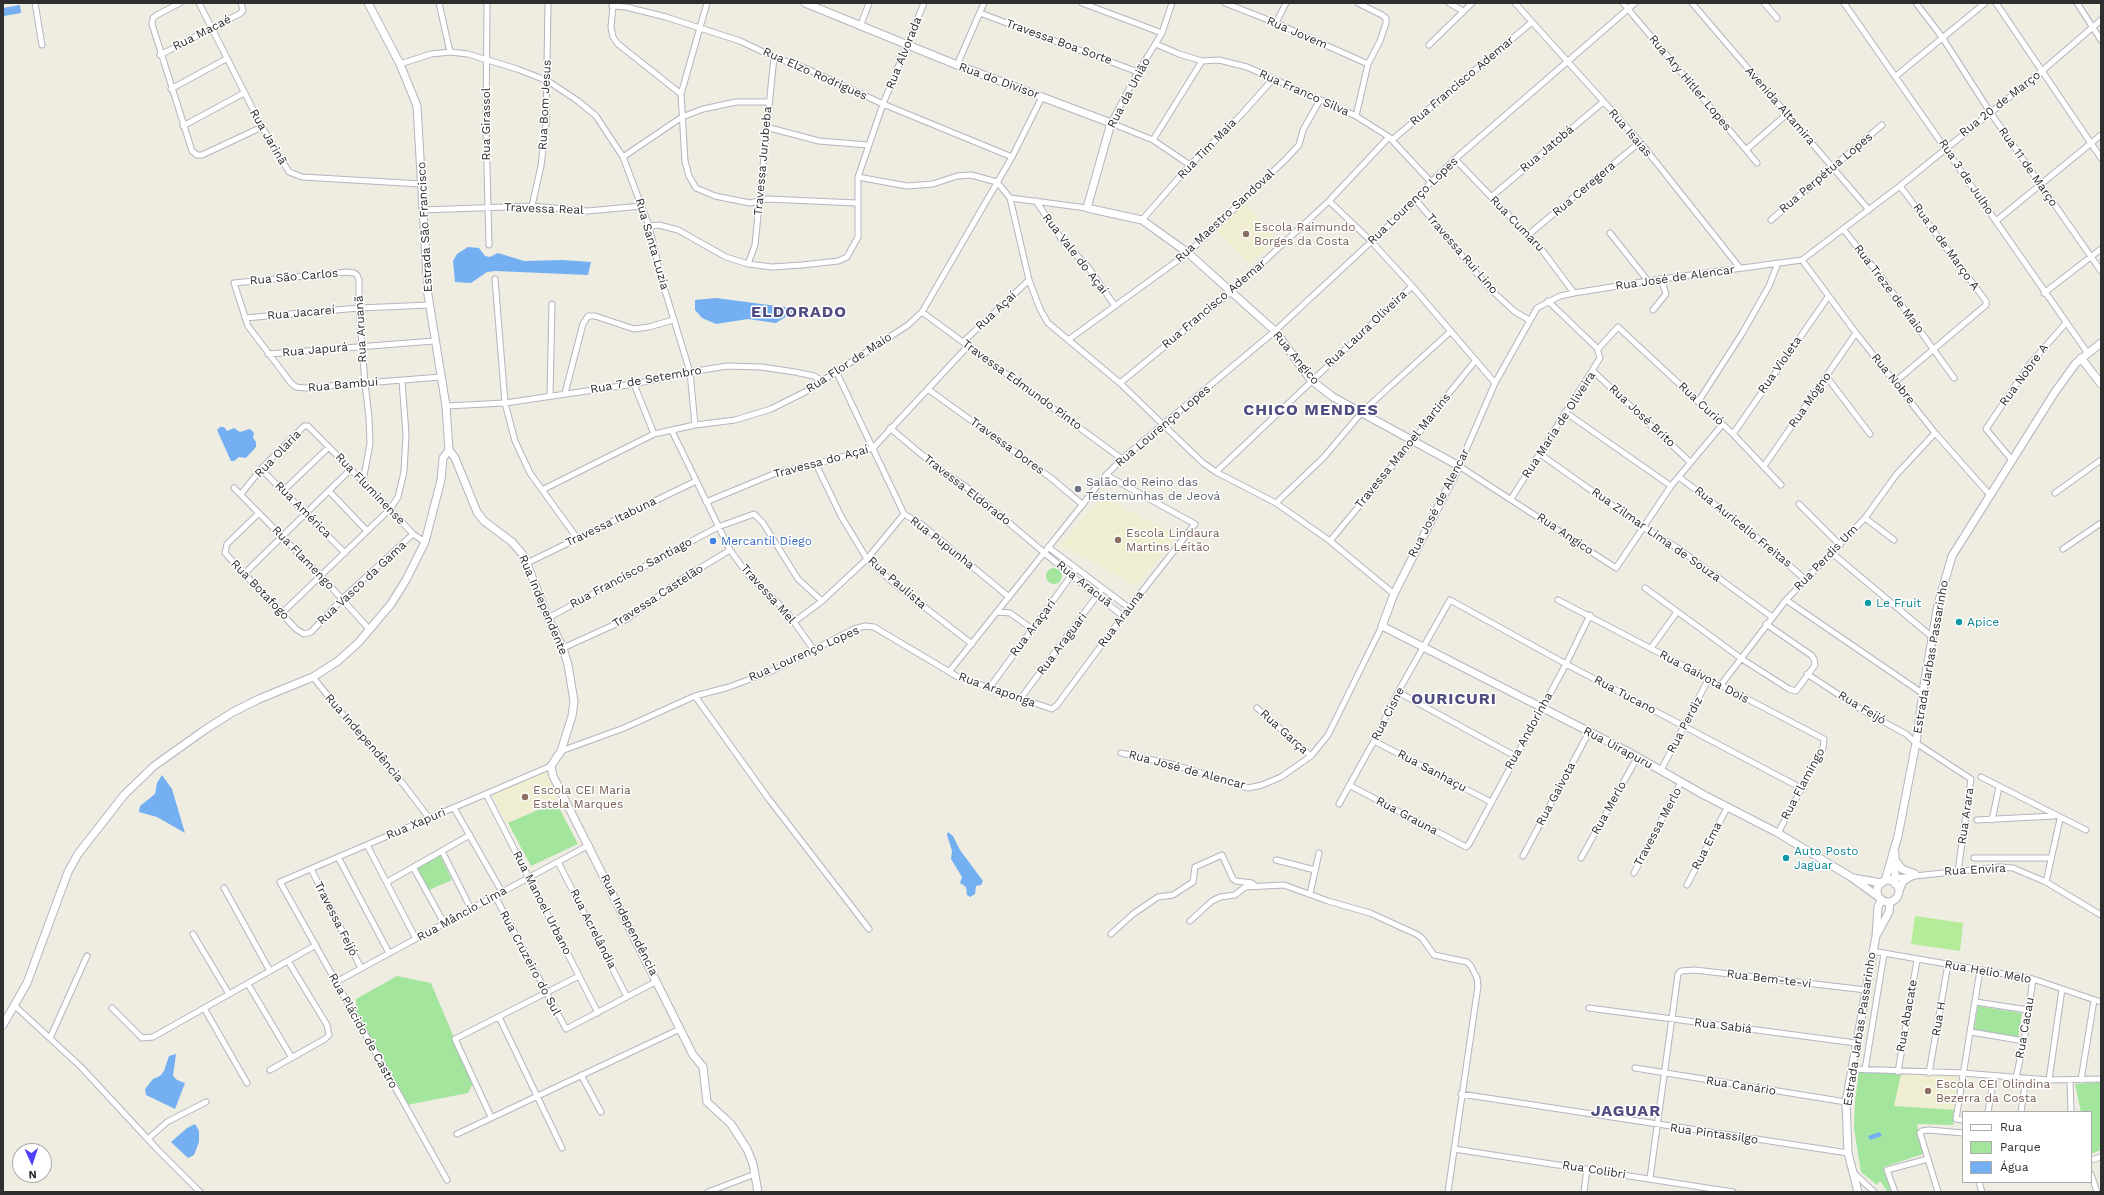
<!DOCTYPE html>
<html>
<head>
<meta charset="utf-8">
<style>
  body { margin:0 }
  #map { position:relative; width:2104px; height:1195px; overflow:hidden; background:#efece1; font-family:"Work Sans",sans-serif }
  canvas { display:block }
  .frame { position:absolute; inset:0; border:4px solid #2e2e2e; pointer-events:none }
  .legend { position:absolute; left:1962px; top:1111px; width:130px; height:72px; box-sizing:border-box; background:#fff; border:1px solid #ababab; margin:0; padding:5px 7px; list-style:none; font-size:12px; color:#2e2e2e }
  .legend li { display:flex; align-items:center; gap:8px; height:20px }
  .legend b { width:20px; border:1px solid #ababab }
  .north { position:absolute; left:12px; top:1143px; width:40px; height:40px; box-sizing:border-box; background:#fff; border:1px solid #ababab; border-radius:50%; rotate:177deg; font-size:11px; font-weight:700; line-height:16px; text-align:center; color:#2e2e2e }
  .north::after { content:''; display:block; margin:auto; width:14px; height:18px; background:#4d41fc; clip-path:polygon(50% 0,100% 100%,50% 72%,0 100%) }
</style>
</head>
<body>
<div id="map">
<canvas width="2104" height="1195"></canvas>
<div class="frame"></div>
<ul class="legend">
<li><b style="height:5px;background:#fff"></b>Rua</li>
<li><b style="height:11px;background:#a4e59e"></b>Parque</li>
<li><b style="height:11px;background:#74b0f1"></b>Água</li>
</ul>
<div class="north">N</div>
</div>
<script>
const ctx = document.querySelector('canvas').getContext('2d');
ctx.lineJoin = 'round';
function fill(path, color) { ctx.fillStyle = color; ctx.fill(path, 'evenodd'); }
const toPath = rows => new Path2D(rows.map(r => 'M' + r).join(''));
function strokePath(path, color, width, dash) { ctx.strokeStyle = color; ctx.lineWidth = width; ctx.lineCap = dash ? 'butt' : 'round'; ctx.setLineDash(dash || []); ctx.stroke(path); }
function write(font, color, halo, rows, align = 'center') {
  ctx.font = font + ' "Work Sans",sans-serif'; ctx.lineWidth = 3; ctx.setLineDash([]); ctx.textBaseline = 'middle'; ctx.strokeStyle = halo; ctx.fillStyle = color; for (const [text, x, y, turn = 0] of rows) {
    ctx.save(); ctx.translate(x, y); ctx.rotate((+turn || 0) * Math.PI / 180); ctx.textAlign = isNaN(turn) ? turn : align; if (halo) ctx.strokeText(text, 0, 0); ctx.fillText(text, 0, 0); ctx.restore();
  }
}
const education = toPath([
  [1245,204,1277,239,1250,264,1215,229],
  [1102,497,1177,535,1136,586,1091,561,1059,546],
  [545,770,557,801,506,823,492,794],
  [1901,1074,1960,1075,1956,1110,1894,1106]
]);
const green = toPath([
  '1046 576a8 8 0 1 1 16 0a8 8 0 1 1-16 0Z',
  [556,802,578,844,531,866,508,823],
  [440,855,452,880,429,890,416,867],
  [397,976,431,983,473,1083,468,1093,407,1105,357,1019,356,999],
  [1978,1006,2022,1013,2018,1037,1974,1030],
  [1859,1071,1901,1074,1894,1106,1956,1110,1953,1125,1917,1124,1923,1154,1884,1167,1891,1192,1888,1192,1880,1181,1877,1185,1861,1172,1854,1128,1855,1101],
  [2101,1082,2101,1150,2091,1154,2091,1112,2081,1112,2075,1084]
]);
const pitch = toPath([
  [1915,916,1963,923,1960,951,1911,944]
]);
const water = toPath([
  [20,5,21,13,4,16,3,8],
  [468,247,479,248,485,256,490,257,498,253,524,261,563,260,591,262,588,275,495,271,487,272,471,283,455,282,453,261,457,254],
  [716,298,792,308,793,312,776,323,748,319,716,324,702,318,695,310,695,300],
  [220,427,224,427,227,431,234,428,240,432,250,429,254,433,253,438,256,442,256,447,246,458,239,457,234,461,231,461,217,430],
  [162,775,172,789,185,833,157,817,139,812,140,806,155,794,157,783],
  [948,832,953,836,960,850,983,881,981,885,976,886,975,894,970,897,967,895,966,887,960,883,962,877,951,859,952,851,947,835],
  [176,1054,173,1076,177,1080,185,1083,175,1109,146,1095,145,1089,153,1079,160,1076,164,1071,169,1056],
  [195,1124,199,1131,199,1142,194,1155,188,1158,171,1142,187,1128],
  [1880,1132,1882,1136,1870,1140,1868,1136]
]);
const street = toPath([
  [35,3,42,45],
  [180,3,157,15,153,18,152,24,192,151,197,155,202,155,262,127],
  [199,3,262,127,289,172,302,177,421,184],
  [439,3,450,52],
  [487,3,486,130,489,245],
  [707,3,681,94,685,161,689,176,696,188,715,196,750,203,767,199,857,203],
  [1082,3,1162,33],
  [1172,3,1162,33,1138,72,1111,123,1153,140,1190,165],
  [1225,3,1276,23,1368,64],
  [1449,3,1463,11],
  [1515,3,1640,142,1740,268],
  [1623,3,1757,163],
  [1692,3,1869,210],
  [1764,3,1777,18],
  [1844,3,2087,352],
  [1916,3,1942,37,1990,112,2101,271],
  [1996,3,2101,158],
  [2077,3,2101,40],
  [613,5,611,27,613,37,618,44,681,94],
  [612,6,626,7,666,17,740,41,774,57,805,68,883,104,1012,157],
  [980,13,1138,72],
  [1276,23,1286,3],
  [860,27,869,3],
  [1156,44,1179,54,1202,61,1219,60,1247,67,1356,116,1389,137,1431,182],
  [1429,45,1472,3],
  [160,55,241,13,243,10,241,3],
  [400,64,431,54,450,52,468,54,517,69,548,81,578,101,596,116,623,157,649,226,662,281,690,372,695,425],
  [957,65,984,3],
  [1896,76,1985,3],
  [171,89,226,59],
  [1356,116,1368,64,1380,41,1386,23,1386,18,1382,15,1358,3],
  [183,126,244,93],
  [766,127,819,141,868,145],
  [1153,140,1202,61],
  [1392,140,1532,22],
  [1747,149,1787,114],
  [623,157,682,117,703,109,736,102,768,102],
  [1455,159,1542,250,1574,293],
  [858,177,907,186,933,184,957,176,971,175,997,182,1010,198,1087,208],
  [1491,197,1603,102],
  [1010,198,1029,280,1040,309,1048,323,1120,383,1203,463,1216,472,1276,503,1330,541,1394,594],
  [1416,200,1488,287,1514,311,1529,320],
  [1036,201,1062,240,1088,267,1115,306],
  [1329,201,1371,241,1412,286,1495,383],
  [532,206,541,166,546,124,548,3],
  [422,210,532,206,587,211,642,206],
  [1142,220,1190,165,1241,115,1273,79],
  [1771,220,1882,125],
  [1996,221,2101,135],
  [649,226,659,225,678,230,726,257,748,264,772,267,802,265,838,261,847,257,858,237,858,177,883,104,924,3],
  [1843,229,1885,282,1954,378],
  [1610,233,1648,281],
  [1528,235,1640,142],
  [1802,260,1856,333,1935,433,1989,494],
  [748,264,755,245,774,57],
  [495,279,505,403,515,441,530,473,577,538],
  [2044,293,2101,249],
  [1653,310,1666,294,1661,279],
  [922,312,1122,459],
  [245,318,359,308,430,305],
  [1068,340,1188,253,1285,160,1299,145,1303,130,1320,100],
  [963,342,1029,280],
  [1598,349,1618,327,1733,434,1781,485],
  [268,354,434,341],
  [836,371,904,514,921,524,1009,597],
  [1593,371,1690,462],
  [1826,376,1870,434],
  [1896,381,1986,305,1986,301,1900,186],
  [1120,383,1231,292,1329,201,1389,137],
  [634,384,654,434],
  [929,390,1051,478,1083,505],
  [565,393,583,324,588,316,595,316,634,329,649,327,673,320],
  [550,396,552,304],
  [1698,402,1743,332,1769,286,1778,263],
  [446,406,505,403,634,384,690,372,727,366,761,367,795,372,814,376,821,380],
  [1565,412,1671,486],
  [1722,425,1671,486,1616,568,1459,466,1495,383,1537,308,1560,296,1574,293,1661,279,1802,260,1900,186,2042,71,2101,20],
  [890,428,940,470,965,486,1072,576,1123,616],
  [672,431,730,550,749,576,778,603,794,622,813,649],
  [1733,434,1828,297],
  [1540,454,1643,527,1679,549,1772,617],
  [2011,459,1986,429,2029,365,2065,324],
  [816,464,841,516,867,559,896,585,972,644],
  [1764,466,1856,333],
  [261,469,345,553],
  [1216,472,1412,286],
  [1679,477,1749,531,1806,580],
  [363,481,370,444,369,418,365,383,359,308,359,280,357,275,354,273,347,272,234,283,248,326,291,383,296,387,305,388,365,383,441,377],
  [234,488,321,576,370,630],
  [284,490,329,447],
  [542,490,654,434,695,425,735,420,771,409,805,392,908,325,922,312,1012,157,1042,97],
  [329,491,367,531],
  [2055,493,2101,460],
  [241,494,261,469,304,426,308,426,390,509,413,534,425,542],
  [1511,499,1600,358,1597,348,1548,301],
  [706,502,776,473,816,464,873,448,968,346],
  [1276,503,1324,457,1362,412,1451,331],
  [1799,504,1840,545],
  [259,513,227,544,225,553,296,629,304,634,311,632,342,599,413,534],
  [1865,518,1894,540],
  [1330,541,1414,440,1437,408,1476,360],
  [1048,547,1129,608],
  [2063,549,2101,523],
  [1832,553,1932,637],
  [527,563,696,481],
  [244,574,351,469],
  [1645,588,1742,659,1789,689,1796,691,1815,665,1814,659,1811,655,1766,624],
  [1558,600,1824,739,1823,748,1778,833],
  [1786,600,1922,693],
  [998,612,1010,613,1032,629],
  [282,613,390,509,398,497,404,472,406,434,402,381],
  [548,618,718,527,754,514,763,523,798,579,822,601],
  [794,622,822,601,867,559,904,514],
  [563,648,627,619,682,579,730,550],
  [1651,648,1677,612],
  [949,672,1106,475,1122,459,1275,331,1416,200,1431,182,1455,159,1635,3],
  [1807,674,1862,710,1906,734,1916,743,1971,779,1958,871],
  [313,677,339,710,404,785,429,818],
  [1720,686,1786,600,1865,518,1896,475,1935,433],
  [990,687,1076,569],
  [1398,692,1515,756],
  [695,696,768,798,869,929],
  [1021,698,1102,589],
  [1257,708,1311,756],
  [1374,741,1491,802],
  [561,751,624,728,695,696,729,687,772,671,854,629,865,626,874,627,958,677,1052,709,1057,705,1129,608,1195,524,1106,475],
  [1121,753,1175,765,1248,788,1262,785,1281,777,1311,756,1328,735,1382,626],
  [1661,770,1708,680],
  [1981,777,2086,830],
  [1349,785,1466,847,1469,844,1566,664,1590,615],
  [486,794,598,1013],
  [1339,804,1374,741,1398,692,1450,600,1566,664,1801,788],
  [454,808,502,892],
  [1977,820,2054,816],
  [1992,820,1999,787],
  [367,845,416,939],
  [442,851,471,909],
  [1523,856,1589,732],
  [338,857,389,953],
  [1581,858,1637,758],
  [1974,858,2050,858],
  [1276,860,1315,870],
  [558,862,627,997],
  [413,867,444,923],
  [311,869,361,968],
  [1634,873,1681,782],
  [1886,879,2000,867,2013,868,2046,882,2101,915],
  [387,882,470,835],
  [2046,882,2060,819],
  [1687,885,1728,806],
  [224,888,270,971],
  [1310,894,1319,853],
  [495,896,566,1029,657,981],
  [1190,921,1212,901,1220,897,1235,895,1245,887,1284,885,1328,901,1370,913,1416,934,1422,938,1434,955,1467,962,1471,966,1477,978,1478,986,1448,1192],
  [193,934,229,994],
  [1111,934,1133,914,1158,897,1173,895,1193,882,1195,867,1222,855,1233,879,1236,881,1252,883,1255,886],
  [1872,951,2033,979,2101,1002],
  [336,982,589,845],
  [248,984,292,1058],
  [1976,1002,2028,1010],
  [15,1006,81,1067,158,1150,200,1192],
  [112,1008,142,1038,153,1037,316,945],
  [204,1008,247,1083],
  [1589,1008,1856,1043],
  [499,1017,562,1148],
  [1971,1032,2024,1041],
  [50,1038,87,956],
  [1635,1068,1846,1102],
  [1852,1069,1963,1073,2049,1080,2101,1079],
  [270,1070,325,1039,329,1035,327,1025,288,961],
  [1865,1070,1884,954],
  [1898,1072,1917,960],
  [1929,1073,1948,964],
  [581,1075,601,1112],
  [2016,1078,2024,1041,2033,979],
  [2049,1080,2062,989],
  [2070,1080,2071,1112],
  [2081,1080,2094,1000],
  [1461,1094,1848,1153],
  [1988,1112,1994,1076],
  [2021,1112,2026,1078],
  [491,1117,455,1039,579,976],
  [1963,1120,1956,1119,1980,970],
  [457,1134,680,1029],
  [148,1139,167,1122,206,1102],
  [1454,1149,1733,1192],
  [2091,1160,2101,1157],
  [1853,1172,1874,1192],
  [2091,1174,2097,1192],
  [1650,1178,1678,974,1681,971,1695,970,1866,990],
  [447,1180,280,882,551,766],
  [1979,1182,1982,1192],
  [708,1192,755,1174],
  [1584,1192,1587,1169],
  [1895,1192,1887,1170,1928,1159],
  [1938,1192,1920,1133,1922,1131,1929,1130,1963,1133]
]);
const secondary = toPath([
  [368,3,400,64,417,106,428,295,446,406,449,450,455,458,477,512,484,521,512,542,524,556,548,618,563,648,568,665,574,701,572,716,561,751,551,766,553,776,686,1041,693,1055,703,1067,707,1102,731,1124,747,1149,753,1164,758,1192],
  [805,3,957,65,1111,123,1087,208,1142,220,1188,253,1275,331,1311,380,1333,397,1459,466,1394,594,1382,626,1625,750,1704,795,1778,833,1851,877,1880,898],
  [2081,358,2101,384],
  [1895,854,1895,884],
  [1896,861,1902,869,1915,874],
  [1853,878,1882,883],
  '1877 891a11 11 0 1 1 22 0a11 11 0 1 1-22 0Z',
  [1885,881,1898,836,1916,743,1924,685,1938,604,1952,556,2055,392,2076,363,2101,343],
  [1899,891,1903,881,1915,874],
  [1877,934,1889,912,1890,902],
  [3,1025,27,983,68,872,78,854,124,795,154,766,206,729,233,712,259,699,313,677,338,661,359,642,391,604,406,580,425,542,441,480,443,458,449,450],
  [1858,1192,1848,1153,1846,1102,1876,936,1878,907,1881,900]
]);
const markers = [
  [1246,234,4,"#8d6e63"],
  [1078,489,4,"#6b7280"],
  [1118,540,4,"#8d6e63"],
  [713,541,4,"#3f7fe0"],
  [1868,603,4,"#0f9aa8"],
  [1959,622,4,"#0f9aa8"],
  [525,797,4,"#8d6e63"],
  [1786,858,4,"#0f9aa8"],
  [1928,1091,4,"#8d6e63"]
];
const streetNames = [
  ["Rua Macaé",202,33,-27],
  ["Rua Jovem",1297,33,23],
  ["Travessa Boa Sorte",1059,42,20],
  ["Rua Alvorada",904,53,-68],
  ["Rua Elzo Rodrigues",815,74,24],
  ["Rua do Divisor",999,81,20],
  ["Rua Francisco Ademar",1462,81,-40],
  ["Rua Ary Hitler Lopes",1690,83,50],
  ["Rua da União",1129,93,-62],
  ["Rua Franco Silva",1304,93,24],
  ["Rua 20 de Março",2000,104,-38],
  ["Rua Bom Jesus",545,105,-87],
  ["Avenida Altamira",1780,106,49],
  ["Rua Girassol",486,124,-90],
  ["Rua Isaias",1630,133,49],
  ["Rua Jarinã",268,137,60],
  ["Rua Tim Maia",1207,149,-46],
  ["Rua Jatobá",1547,149,-40],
  ["Travessa Jurubeba",763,161,-85],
  ["Rua 11 de Março",2028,167,55],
  ["Rua Perpétua Lopes",1826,173,-40],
  ["Rua 3 de Julho",1966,177,56],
  ["Rua Ceregera",1584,189,-40],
  ["Rua Lourenço Lopes",1413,201,-44],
  ["Travessa Real",544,209,2],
  ["Rua Maestro Sandoval",1225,216,-43],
  ["Rua Cumaru",1517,224,46],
  ["Estrada São Francisco",425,227,-93],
  ["Rua Santa Luzia",652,244,74],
  ["Rua 8 de Março A",1946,247,54],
  ["Rua Vale do Açaí",1075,254,52],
  ["Travessa Rui Lino",1462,254,49],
  ["Rua São Carlos",294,277,-5],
  ["Rua José de Alencar",1675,278,-8],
  ["Rua Treze de Maio",1889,289,53],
  ["Rua Francisco Ademar",1214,304,-40],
  ["Rua Açaí",996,311,-43],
  ["Rua Jacareí",301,313,-5],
  ["Rua Aruanã",361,329,-93],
  ["Rua Laura Oliveira",1366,329,-43],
  ["Rua Japurá",315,350,-5],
  ["Rua Angico",1296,358,50],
  ["Rua Flor de Maio",849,363,-33],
  ["Rua Violeta",1780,365,-55],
  ["Rua Nobre A",2024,375,-54],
  ["Rua Nobre",1893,379,51],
  ["Rua 7 de Setembro",646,380,-10],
  ["Rua Bambui",343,385,-5],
  ["Travessa Edmundo Pinto",1022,385,36],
  ["Rua Mógno",1810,400,-55],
  ["Rua Curió",1701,404,43],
  ["Rua José Brito",1642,416,43],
  ["Rua Maria de Oliveira",1559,425,-57],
  ["Rua Lourenço Lopes",1163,426,-40],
  ["Travessa Dores",1007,446,36],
  ["Travessa Manoel Martins",1403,451,-51],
  ["Rua Olaria",278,454,-46],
  ["Travessa do Açaí",821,462,-15],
  ["Rua Fluminense",370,489,46],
  ["Travessa Eldorado",967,490,38],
  ["Rua José de Alencar",1439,503,-63],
  ["Rua América",303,510,45],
  ["Travessa Itabuna",611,522,-26],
  ["Rua Auricelio Freitas",1743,527,39],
  ["Rua Angico",1565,534,34],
  ["Rua Zilmar Lima de Souza",1656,535,35],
  ["Rua Pupunha",942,543,38],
  ["Rua Flamengo",303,558,46],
  ["Rua Perdis Um",1826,558,-46],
  ["Rua Francisco Santiago",631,573,-28],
  ["Rua Vasco da Gama",362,583,-43],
  ["Rua Paulista",897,583,41],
  ["Rua Aracuã",1084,584,38],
  ["Rua Botafogo",260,590,46],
  ["Travessa Mel",768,594,48],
  ["Travessa Castelão",658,596,-33],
  ["Rua Independente",543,605,67],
  ["Rua Arauna",1121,619,-53],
  ["Rua Araçari",1033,628,-53],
  ["Rua Araguari",1062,644,-53],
  ["Rua Lourenço Lopes",804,654,-24],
  ["Estrada Jarbas Passarinho",1931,657,-80],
  ["Rua Gaivota Dois",1704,677,28],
  ["Rua Araponga",997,690,20],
  ["Rua Tucano",1625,695,28],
  ["Rua Feijó",1862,708,31],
  ["Rua Cisne",1388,714,-63],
  ["Rua Perdiz",1685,725,-62],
  ["Rua Andorinha",1529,731,-61],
  ["Rua Garça",1284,732,42],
  ["Rua Independência",364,738,49],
  ["Rua Uirapuru",1618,748,28],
  ["Rua José de Alencar",1187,770,15],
  ["Rua Sanhaçu",1432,771,28],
  ["Rua Flamingo",1803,784,-62],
  ["Rua Gaivota",1556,794,-62],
  ["Rua Merlo",1609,808,-61],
  ["Rua Grauna",1407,816,28],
  ["Rua Arara",1966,816,-82],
  ["Rua Xapuri",416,824,-23],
  ["Travessa Merlo",1658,827,-62],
  ["Rua Ema",1707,846,-63],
  ["Rua Envira",1975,870,-3],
  ["Rua Manoel Urbano",542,903,63],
  ["Rua Mâncio Lima",462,914,-29],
  ["Travessa Feijó",336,919,63],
  ["Rua Independência",629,925,63],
  ["Rua Acrelândia",593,929,63],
  ["Rua Cruzeiro do Sul",530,963,62],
  ["Rua Helio Melo",1988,972,10],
  ["Rua Bem-te-vi",1769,979,7],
  ["Rua Abacate",1907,1016,-80],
  ["Rua H",1939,1019,-80],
  ["Rua Sabiá",1723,1026,7],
  ["Rua Cacau",2025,1028,-80],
  ["Estrada Jarbas Passarinho",1860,1029,-81],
  ["Rua Plácido de Castro",363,1031,61],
  ["Rua Canário",1741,1086,9],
  ["Rua Pintassilgo",1714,1134,8],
  ["Rua Colibri",1594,1170,9]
];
const educationNames = [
  ["Escola Raimundo",1254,227],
  ["Borges da Costa",1254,241],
  ["Escola Lindaura",1126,533],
  ["Martins Leitão",1126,547],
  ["Escola CEI Maria",533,790],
  ["Estela Marques",533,804],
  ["Escola CEI Olindina",1936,1084],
  ["Bezerra da Costa",1936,1098]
];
const worshipNames = [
  ["Salão do Reino das",1086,482],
  ["Testemunhas de Jeová",1086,496]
];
const shopNames = [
  ["Mercantil Diego",721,541]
];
const cultureNames = [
  ["Le Fruit",1876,603],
  ["Apice",1967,622],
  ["Auto Posto",1794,851],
  ["Jaguar",1794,865]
];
const districtNames = [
  ["ELDORADO",799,312],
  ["CHICO MENDES",1311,410],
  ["OURICURI",1454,699],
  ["JAGUAR",1626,1111]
];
fill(education, '#f0eed1');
fill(green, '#a4e59e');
fill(pitch, '#b4ec99');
fill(water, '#74b0f1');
strokePath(street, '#b5b4c1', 7);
strokePath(secondary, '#b5b4c1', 9);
strokePath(street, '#fff', 5);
strokePath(secondary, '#fff', 7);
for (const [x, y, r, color] of markers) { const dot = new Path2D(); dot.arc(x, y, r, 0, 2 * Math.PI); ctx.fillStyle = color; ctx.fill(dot); strokePath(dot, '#fff', 1.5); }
write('12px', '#2e2e2e', '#fff', streetNames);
write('12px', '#785e54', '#fff', educationNames, 'left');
write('12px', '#5b616d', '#fff', worshipNames, 'left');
write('12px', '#366cbe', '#fff', shopNames, 'left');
write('12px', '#0d838f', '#fff', cultureNames, 'left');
ctx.letterSpacing = '1px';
write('bold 16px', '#504d80', '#fff', districtNames);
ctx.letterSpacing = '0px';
</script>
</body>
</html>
